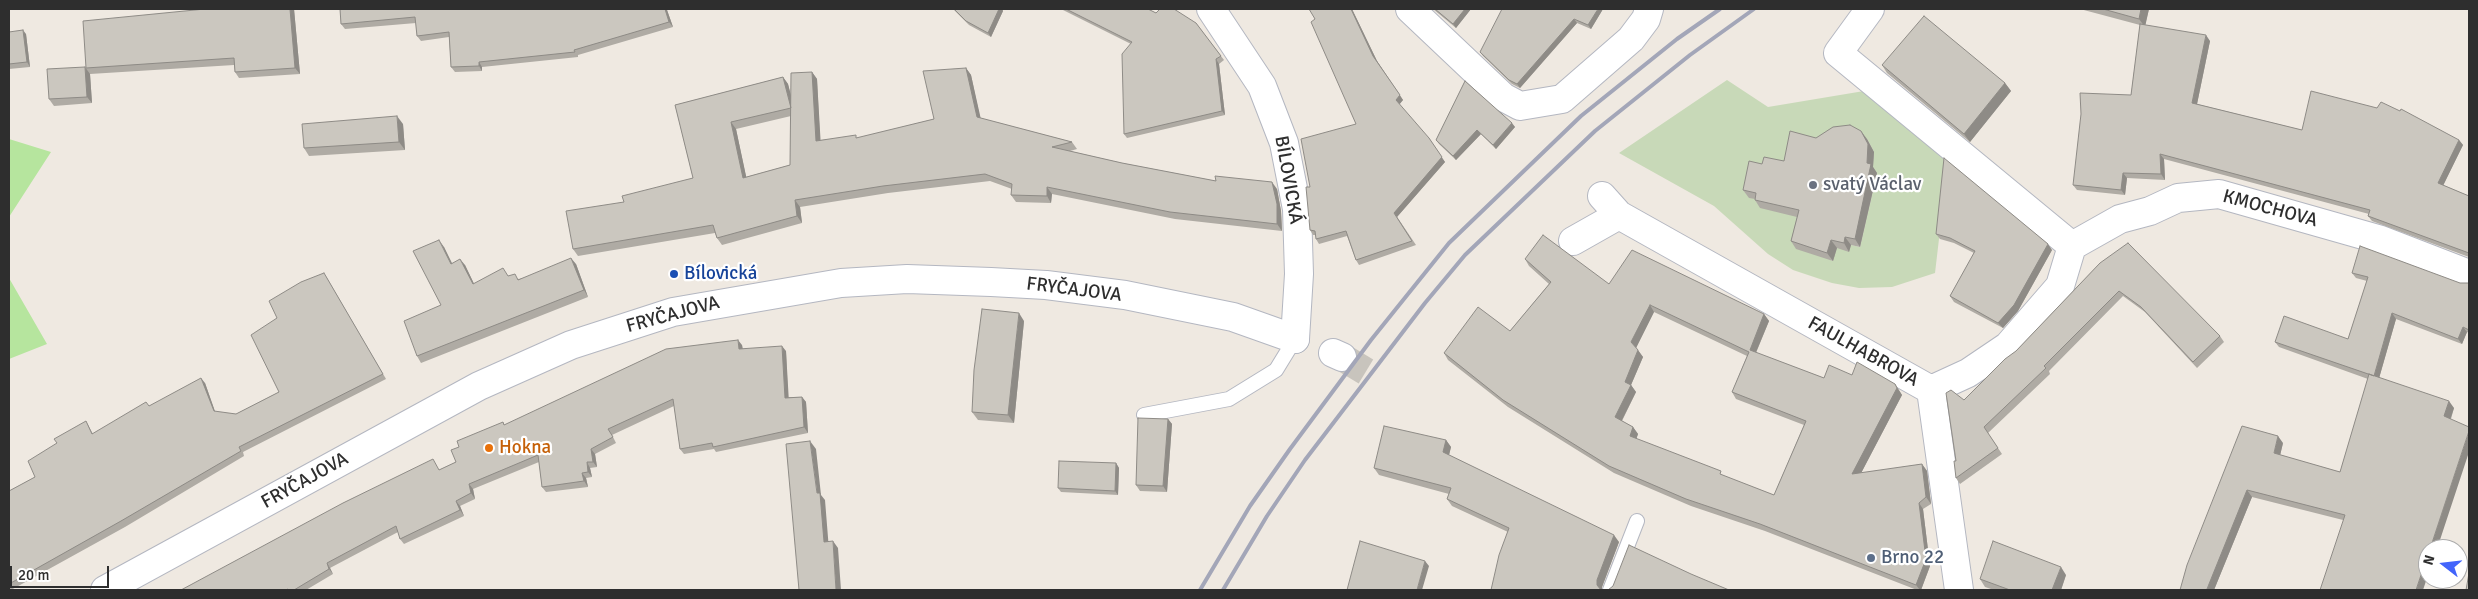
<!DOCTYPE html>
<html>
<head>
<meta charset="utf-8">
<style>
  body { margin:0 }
  #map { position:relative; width:2478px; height:599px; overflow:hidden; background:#efe9e1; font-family:Signika,sans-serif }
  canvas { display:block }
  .frame { position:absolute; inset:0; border:10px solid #2e2e2e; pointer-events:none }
  .north { position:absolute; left:2418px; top:539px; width:50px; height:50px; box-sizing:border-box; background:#fff; border:1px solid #ababab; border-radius:50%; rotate:286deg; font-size:14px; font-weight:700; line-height:20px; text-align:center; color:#2e2e2e }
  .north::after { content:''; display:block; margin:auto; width:18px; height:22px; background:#4264fb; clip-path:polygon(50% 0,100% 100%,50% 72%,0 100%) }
  .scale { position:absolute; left:10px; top:566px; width:99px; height:22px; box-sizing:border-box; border:2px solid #2e2e2e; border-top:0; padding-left:6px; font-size:15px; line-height:18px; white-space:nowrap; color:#2e2e2e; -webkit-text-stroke:4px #fff; paint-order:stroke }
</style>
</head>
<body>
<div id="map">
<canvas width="2478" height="599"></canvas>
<div class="frame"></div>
<div class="north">N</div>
<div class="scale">20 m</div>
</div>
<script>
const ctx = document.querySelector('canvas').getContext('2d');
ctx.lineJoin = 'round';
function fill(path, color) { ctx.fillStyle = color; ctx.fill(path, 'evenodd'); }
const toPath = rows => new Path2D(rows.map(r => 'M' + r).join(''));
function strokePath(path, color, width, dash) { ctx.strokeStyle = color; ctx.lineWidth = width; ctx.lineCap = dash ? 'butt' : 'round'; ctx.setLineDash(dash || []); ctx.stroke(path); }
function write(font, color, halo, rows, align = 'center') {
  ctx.font = font + ' Signika,sans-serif'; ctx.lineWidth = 4.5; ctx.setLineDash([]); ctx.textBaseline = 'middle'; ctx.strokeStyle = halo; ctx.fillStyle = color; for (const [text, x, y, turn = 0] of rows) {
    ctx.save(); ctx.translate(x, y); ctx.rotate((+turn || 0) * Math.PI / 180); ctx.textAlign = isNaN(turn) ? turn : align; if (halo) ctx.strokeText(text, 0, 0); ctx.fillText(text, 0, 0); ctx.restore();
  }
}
const green = toPath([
  [9,139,51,152,9,217],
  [9,278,47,344,9,359]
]);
const cemetery = toPath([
  [1727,80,1768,107,1864,91,1948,162,1935,273,1892,287,1859,288,1832,283,1793,270,1768,254,1714,206,1619,153],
  [1867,139,1874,152,1871,171,1877,173,1860,247,1851,245,1837,248,1832,261,1805,219,1762,201]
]);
const secondaryTunnel = toPath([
  [1342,357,1375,377]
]);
const service = toPath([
  [1144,415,1229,399,1276,370,1295,339],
  [1610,590,1637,521]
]);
const minor = toPath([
  [1211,9,1262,86,1284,143,1297,209,1299,274,1295,339],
  [1410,9,1503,97,1520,106,1562,99,1631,39,1646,19,1649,9],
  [1870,9,1838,53,2072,246],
  [1602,196,1619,215,1931,390],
  [1573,241,1619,215],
  [1931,390,1968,373,2008,346,2060,286,2072,246,2120,219,2150,211,2178,198,2219,194,2381,240,2469,274],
  [1931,390,1959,590]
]);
const secondary = toPath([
  [1333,353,1342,357],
  [105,590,479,386,571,345,673,312,841,283,907,279,991,282,1046,285,1125,295,1233,317,1295,339]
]);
const rail = toPath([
  [1200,590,1250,506,1290,449,1371,340,1449,243,1581,116,1677,39,1720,9],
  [1223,590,1267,516,1305,460,1425,303,1465,255,1595,131,1690,55,1754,9]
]);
const wall = toPath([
  [205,9,294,9,300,74,239,78,235,72,234,65,90,74,92,103,54,106,49,99,86,68],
  [340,9,671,9,667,10,673,27,578,55,578,57,482,67,482,71,455,72,451,67,449,37,421,41,417,36,416,23,345,29,341,24],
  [953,9,1002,9,1003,11,991,37,969,25],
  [1061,9,1148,9,1156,13,1196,23,1224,60,1219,64,1225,115,1127,138,1124,134,1131,44],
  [1309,9,1352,9,1377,61,1403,100,1399,104,1445,162,1397,217,1416,245,1359,265,1356,260,1347,236,1319,244,1316,239,1316,235,1313,235,1310,230,1310,187,1356,124,1315,19],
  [1433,9,1471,9,1456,28],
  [1603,9,1591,29,1577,23,1520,88,1512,84,1483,56,1480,52],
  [2080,9,2149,9,2145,25,2210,41,2197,104,2302,130,2459,140,2463,145,2443,185,2469,196,2469,257,2372,221,2368,216,2369,214,2164,159,2165,180,2127,178,2125,195,2077,190,2073,185,2131,95,2140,25],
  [9,32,26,34,30,67,9,69],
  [1882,65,2005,83,2011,91,1970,142,1887,73],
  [966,68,971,75,980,118,1072,142,1077,149,1070,151,1122,163,1216,181,1277,189,1281,211,1282,231,1175,219,1052,194,1051,203,1016,202,1011,195,1012,189,990,181,888,193,800,207,802,223,722,245,717,238,715,233,578,256,573,249,624,202,693,178,675,105,783,77,788,84,791,97,812,72,817,79,820,140,858,138,934,119],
  [791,116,790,165,746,177,736,129],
  [1465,81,1515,127,1496,149,1481,134,1456,160,1439,144,1436,140],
  [403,124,405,150,309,156,304,148],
  [1816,138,1867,139,1874,152,1873,167,1877,173,1860,247,1851,245,1849,252,1837,248,1833,261,1796,249,1791,241,1797,217,1760,208,1755,200,1755,199,1749,198,1743,190,1762,164,1784,161],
  [1936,234,2052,250,2018,311,2003,328,1954,302,1950,296,1974,253,1954,243,1940,239],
  [444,247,452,263,465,265,474,284,508,276,519,279,576,264,588,297,421,363,417,356,441,305],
  [1525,259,1609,284,1764,314,1769,321,1756,353,1824,378,1852,375,1895,384,1902,395,1861,473,1922,464,1927,471,1931,504,1923,509,1930,566,1921,590,1917,590,1765,531,1691,506,1614,473,1508,407,1448,360,1444,353,1510,331,1549,284,1529,266],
  [1654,312,1747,356,1732,392,1736,399,1804,425,1774,495,1724,476,1636,439,1638,434,1633,427,1622,421,1636,392,1631,385,1643,357,1636,348],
  [2100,263,2220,336,2224,342,2197,368,2145,312,2123,296,2049,371,2050,374,1988,433,2002,454,1960,484,1956,478,1956,461,1964,400,2016,351],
  [2352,273,2460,283,2469,283,2469,333,2467,332,2462,344,2396,319,2379,378,2454,408,2451,419,2343,520,2252,497,2214,590,2187,565,2283,443,2280,455,2340,472,2368,379,2279,347,2275,342,2348,339,2367,281,2356,278],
  [327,279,386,379,243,452,244,456,125,527,11,590,9,590,9,491,35,477,57,443,86,421,93,434,149,406,205,383,215,412,236,414,279,392,277,318],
  [1024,321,1014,423,978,420,972,412],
  [742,345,743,349,786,351,788,397,802,397,806,402,808,433,716,452,714,449,684,454,680,449,674,406,612,435,616,443,595,454,597,467,590,468,592,477,586,478,588,487,546,492,542,487,539,462,473,489,475,499,460,506,464,516,404,544,400,539,398,532,330,568,333,574,306,590,181,590,456,462,503,422,504,425],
  [1168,419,1172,424,1167,492,1140,491,1136,485],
  [1446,440,1451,447,1449,455,1619,542,1602,587,1602,590,1491,590,1508,532,1452,506,1447,499,1449,494,1379,475,1374,468],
  [1116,463,1119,468,1118,495,1061,492,1058,488],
  [2066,575,2061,590,1994,590,1985,587,1980,579]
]);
const shadedWall = toPath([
  [290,9,294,9,300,74,295,68],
  [665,9,666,9,667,10,673,27,669,22],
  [999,9,1002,9,1003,11,991,37,988,33],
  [1351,9,1352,9,1377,61,1403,100,1399,105,1396,100,1373,56],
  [1465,9,1471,9,1456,28,1453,24],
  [1598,9,1603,9,1591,29,1588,25],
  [2141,9,2149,9,2145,27,2139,19],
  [1574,19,1577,23,1520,88,1517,84],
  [23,30,26,34,30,67,27,62],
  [2206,35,2210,41,2196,109,2192,103],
  [1216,59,1219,64,1225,115,1222,111],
  [479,62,482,67,482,71,479,66],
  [85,67,90,74,92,103,87,97],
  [966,68,971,75,982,124,977,117],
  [812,72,817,79,821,148,816,141],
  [783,77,788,84,796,114,791,108],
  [2005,83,2011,91,1970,142,1964,134],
  [397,116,403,124,405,150,399,142],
  [731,122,736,129,748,185,743,178],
  [1512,123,1515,127,1496,149,1493,145],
  [1477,130,1481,134,1456,160,1453,156],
  [1861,131,1867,139,1874,152,1873,167,1877,173,1860,247,1855,239,1867,163],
  [1429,138,1445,162,1397,217,1416,245,1394,213],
  [2459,140,2463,145,2442,188,2438,183],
  [2160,154,2164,159,2165,180,2161,174],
  [2123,173,2127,178,2125,195,2121,190],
  [1272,182,1277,189,1281,211,1282,231,1277,224],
  [1047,187,1052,194,1051,203,1047,196],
  [795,200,800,207,802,223,797,216],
  [1845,237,1851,245,1849,252,1844,243],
  [439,240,444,247,455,270,451,264],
  [1831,240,1837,248,1833,261,1827,253],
  [2048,244,2052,250,2018,311,2003,328,1998,323],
  [571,258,576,264,588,297,584,290],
  [460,259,465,265,477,290,473,284],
  [324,273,327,279,386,379,383,374],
  [1650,305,1654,312,1636,348,1631,342],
  [1019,313,1024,321,1014,423,1008,415],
  [2392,313,2396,319,2378,382,2374,377],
  [1764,314,1769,321,1754,357,1750,350],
  [2463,327,2467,332,2462,344,2458,339],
  [738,340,742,345,743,354,739,349],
  [782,346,786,351,789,403,785,398],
  [1638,350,1643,357,1631,385,1636,392,1620,424,1615,417,1625,382],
  [201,378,205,383,217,417,214,411],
  [1895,384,1902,395,1857,481,1852,474],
  [802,397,806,402,808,433,804,427],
  [2449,401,2454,408,2449,423,2444,416],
  [1168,419,1172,424,1167,492,1163,486],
  [1633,427,1638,434,1635,443,1630,436],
  [2469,431,2469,452,2437,549,2430,549],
  [2278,436,2283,443,2279,460,2274,453],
  [1446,440,1451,447,1448,459,1443,452],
  [810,441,816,449,821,495,825,500,829,550,824,542],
  [591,449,595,454,597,467,593,462],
  [587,462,590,468,592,477,588,472],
  [1116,463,1119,468,1118,495,1115,491],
  [1922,464,1927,471,1931,504,1926,497],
  [582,473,586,478,588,487,584,481],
  [469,484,473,489,475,499,471,493],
  [2247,490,2252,497,2214,590,2207,589],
  [456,501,460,506,464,516,460,510],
  [1919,503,1923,509,1930,566,1921,590,1920,590,1916,585],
  [1614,535,1619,542,1602,587,1602,590,1600,590,1597,585,1597,580],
  [833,541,838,548,841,590,836,590],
  [2428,554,2428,575,2423,590,2416,590],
  [1425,561,1429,566,1422,590,1417,590],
  [327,563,330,568,333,574,329,569],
  [2061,567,2066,575,2061,590,2052,590]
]);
const building = toPath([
  [205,9,290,9,295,68,235,72,234,58,86,68,83,21,205,9],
  [340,9,665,9,669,22,574,50,575,52,479,62,479,66,451,67,449,32,417,36,415,17,341,24,340,9],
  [954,9,999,9,988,33,966,21,954,9],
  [1066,9,1148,9,1156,13,1160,9,1174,9,1196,23,1221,56,1216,59,1222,111,1124,134,1122,54,1132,42,1066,9],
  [1309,9,1351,9,1373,56,1400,95,1396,100,1429,138,1442,157,1394,213,1412,241,1356,260,1346,231,1316,239,1315,231,1310,230,1306,187,1310,187,1301,139,1356,124,1311,22,1315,19,1309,9],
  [1435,9,1465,9,1453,24,1435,9],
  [1502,9,1598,9,1588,25,1574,19,1517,84,1509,80,1480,52,1502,9],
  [2103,9,2141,9,2139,19,2103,9],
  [1924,16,2005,83,1964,134,1882,65,1924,16],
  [2140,24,2206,35,2192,103,2302,130,2311,91,2377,108,2381,102,2400,111,2401,109,2459,140,2438,183,2469,196,2469,253,2368,216,2370,210,2160,154,2161,174,2123,173,2121,190,2073,185,2081,114,2080,93,2131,95,2140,24],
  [23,30,27,62,9,64,9,32,23,30],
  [85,67,87,97,49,99,47,69,85,67],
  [966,68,977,117,1072,142,1052,147,1122,163,1216,181,1215,176,1272,182,1277,204,1277,224,1170,212,1047,187,1047,196,1011,195,1012,184,985,174,883,186,795,200,797,216,717,238,713,225,573,249,566,211,624,202,622,196,693,178,675,105,783,77,791,108,731,122,743,178,790,165,791,73,812,72,816,141,856,135,856,138,934,119,923,71,966,68],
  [1465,81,1512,123,1493,145,1477,130,1453,156,1436,140,1465,81],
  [397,116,399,142,304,148,302,124,397,116],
  [1850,125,1861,131,1868,144,1867,163,1871,164,1855,239,1845,237,1844,243,1831,240,1827,253,1791,241,1799,210,1755,200,1756,193,1743,190,1749,161,1762,164,1764,157,1784,161,1790,131,1816,138,1833,127,1850,125],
  [1944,158,2048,244,2014,305,1998,323,1950,296,1975,251,1950,238,1936,234,1944,158],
  [1543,235,1609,284,1632,250,1764,314,1750,350,1824,378,1829,365,1852,375,1857,362,1895,384,1897,388,1852,474,1922,464,1926,497,1919,503,1926,559,1916,585,1760,524,1686,499,1609,466,1503,400,1444,353,1478,307,1510,331,1551,282,1525,259,1543,235],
  [1650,305,1749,352,1732,392,1806,421,1774,495,1720,474,1721,471,1630,436,1633,427,1615,417,1631,385,1625,382,1638,350,1631,342,1650,305],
  [439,240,451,264,460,259,473,284,503,268,508,276,515,274,518,280,571,258,584,290,417,356,404,321,441,305,413,251,439,240],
  [2128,243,2220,336,2193,362,2141,307,2119,291,2044,366,2046,368,1984,427,1998,448,1956,478,1954,461,1956,461,1946,393,1951,390,1964,400,2005,359,2016,351,2100,263,2128,243],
  [2360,246,2460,283,2469,283,2469,330,2463,327,2458,339,2392,313,2374,376,2275,342,2284,316,2348,339,2368,277,2352,273,2360,246],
  [324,273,383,374,239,447,241,451,121,521,9,584,9,491,35,477,28,461,57,443,54,439,86,421,92,434,146,402,149,406,201,378,214,411,236,414,279,392,251,335,277,318,269,301,301,282,324,273],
  [982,309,1019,313,1008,415,972,412,974,370,982,309],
  [738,340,739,349,782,346,785,398,802,397,804,427,713,447,712,443,680,449,673,399,608,429,613,437,591,449,593,462,587,462,588,472,582,473,584,481,542,487,538,455,469,484,471,493,456,501,460,510,400,539,396,526,327,563,329,569,294,590,288,590,288,589,286,590,181,590,343,503,433,459,439,470,456,462,451,450,459,447,457,441,503,422,504,425,666,349,738,340],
  [2369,374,2449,401,2444,416,2469,427,2469,431,2430,549,2428,549,2428,554,2416,590,2320,590,2345,515,2247,490,2207,589,2214,590,2180,590,2187,565,2242,426,2278,436,2274,453,2340,472,2369,374],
  [1138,418,1168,419,1163,486,1136,485,1138,418],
  [1384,426,1446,440,1443,452,1614,535,1597,580,1597,585,1601,590,1491,590,1499,555,1509,528,1447,499,1451,488,1374,468,1384,426],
  [810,441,817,493,820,493,824,542,833,541,836,590,799,590,786,444,810,441],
  [1059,461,1116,463,1115,491,1058,488,1059,461],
  [1360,541,1425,561,1417,590,1347,590,1360,541],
  [1993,541,2061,567,2052,590,2010,590,1980,579,1993,541],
  [1629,545,1691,574,1729,590,1608,590,1613,586,1629,545],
  [2469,573,2469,590,2466,590,2469,573]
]);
const markers = [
  [1813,185,5,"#6b7280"],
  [674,274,5,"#1a4fb4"],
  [489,448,5,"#e8710a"],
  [1871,558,5,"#5c6f8a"]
];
const streetNames = [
  ["BÍLOVICKÁ",1288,180,80],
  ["KMOCHOVA",2270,209,15],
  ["FRYČAJOVA",1074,290,7],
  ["FRYČAJOVA",673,315,-15],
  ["FAULHABROVA",1863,352,29],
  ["FRYČAJOVA",305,481,-29]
];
const worshipNames = [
  ["svatý Václav",1823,185]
];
const transitNames = [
  ["Bílovická",684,274]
];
const foodNames = [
  ["Hokna",499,448]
];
const serviceNames = [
  ["Brno 22",1881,558]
];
fill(green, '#b6e59e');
fill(cemetery, '#c8d9b8');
strokePath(secondaryTunnel, '#c8c4bd', 28, [28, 14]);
strokePath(service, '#b4b7c1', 16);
strokePath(minor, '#b4b7c1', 30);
strokePath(secondary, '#b4b7c1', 30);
strokePath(service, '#fff', 14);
strokePath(minor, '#fff', 28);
strokePath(secondary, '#fff', 28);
strokePath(rail, '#a3a6b8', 4);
fill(wall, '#afaba4');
fill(shadedWall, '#8e8b86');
fill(building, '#cbc7bf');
strokePath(building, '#8e8b86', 1);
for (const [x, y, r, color] of markers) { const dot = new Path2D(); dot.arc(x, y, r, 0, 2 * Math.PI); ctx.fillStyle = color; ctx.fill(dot); strokePath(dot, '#fff', 2); }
write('19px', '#2e2e2e', '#fff', streetNames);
write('19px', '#5b616d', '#fff', worshipNames, 'left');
write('19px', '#164399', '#fff', transitNames, 'left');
write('19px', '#c56008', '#fff', foodNames, 'left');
write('19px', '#4e5e75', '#fff', serviceNames, 'left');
</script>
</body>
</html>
